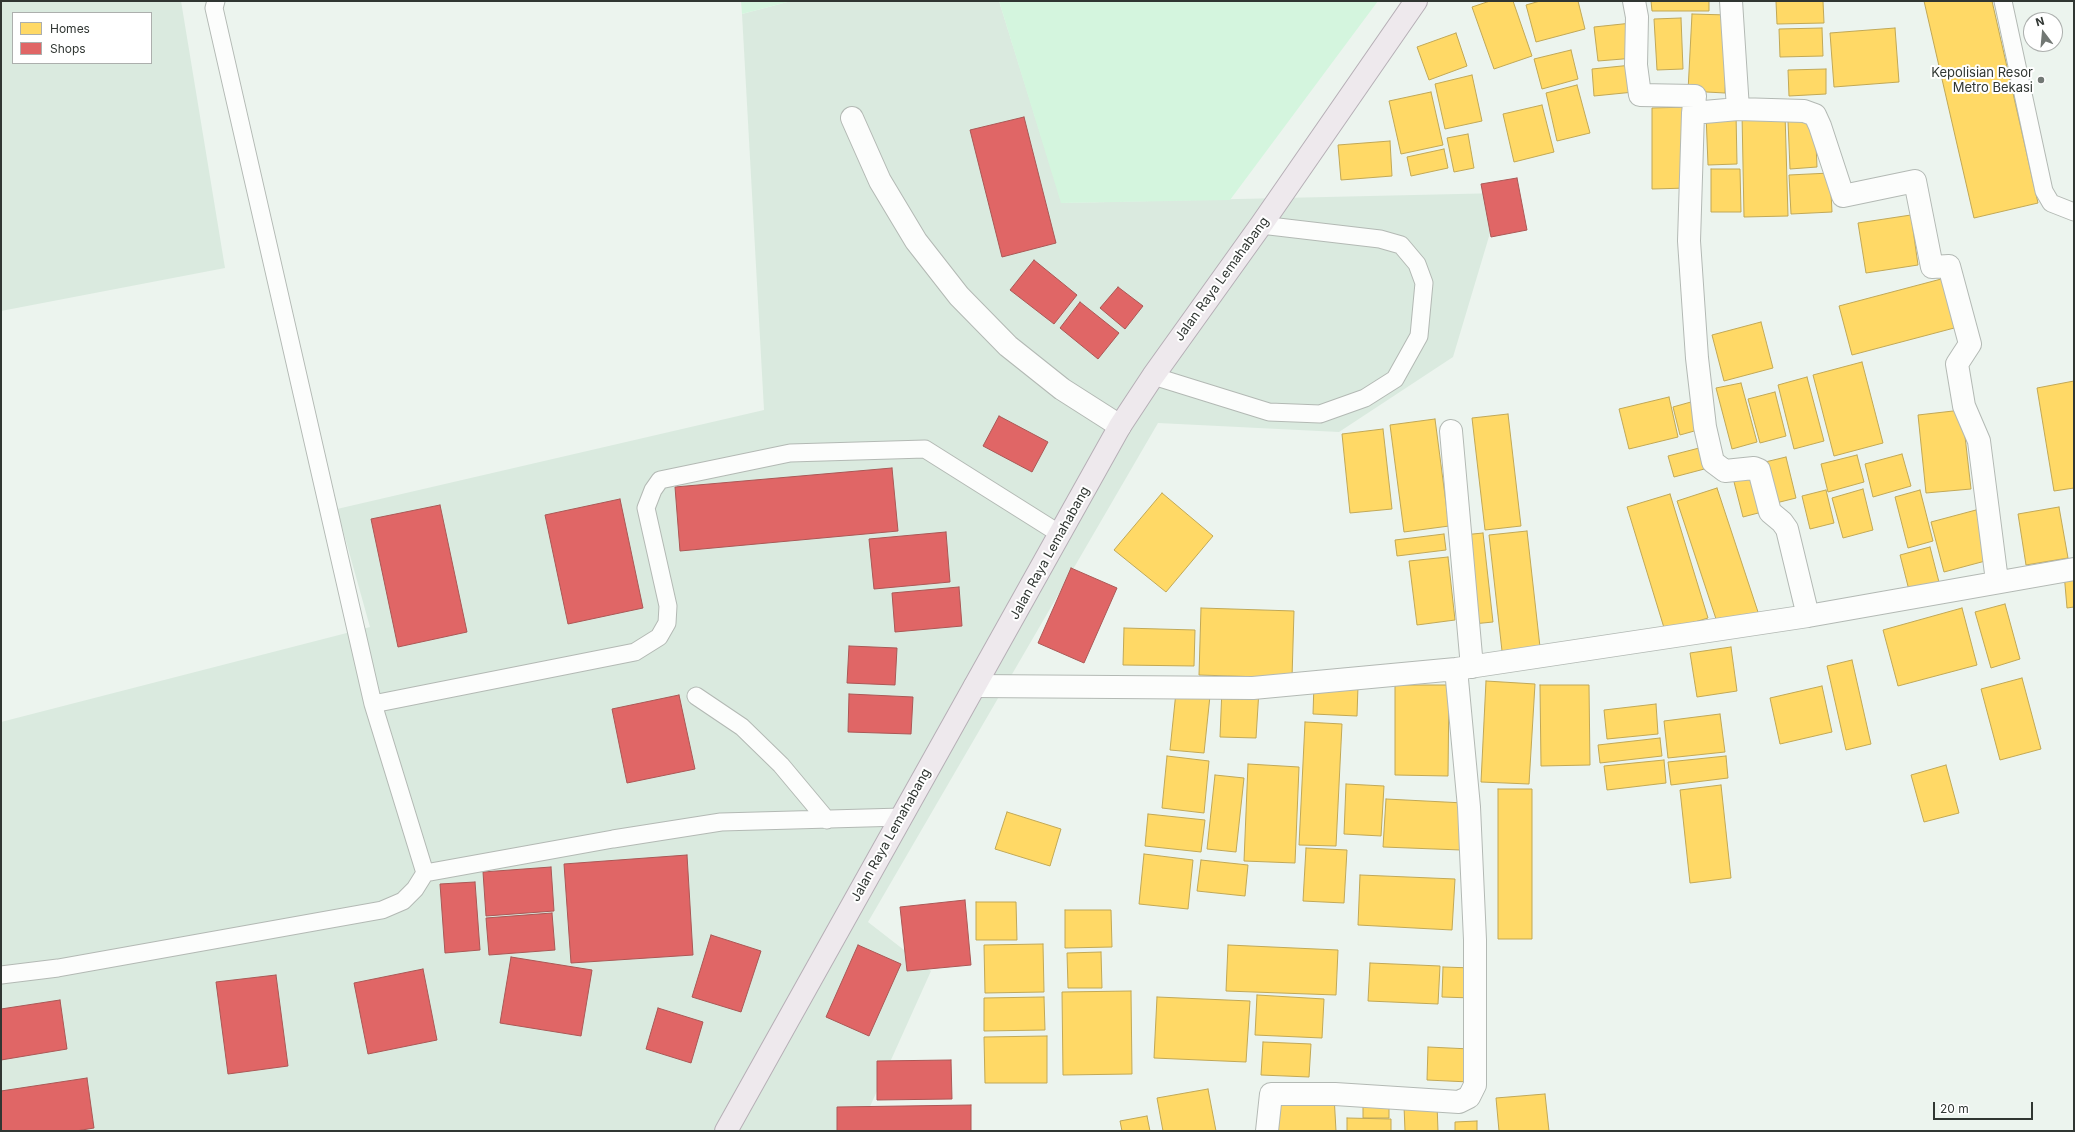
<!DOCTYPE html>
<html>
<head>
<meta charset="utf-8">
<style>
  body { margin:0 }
  #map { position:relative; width:2075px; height:1132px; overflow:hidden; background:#ecf4ee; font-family:Inter,sans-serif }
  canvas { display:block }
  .frame { position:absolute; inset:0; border:2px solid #303632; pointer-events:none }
  .legend { position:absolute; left:12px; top:12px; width:140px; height:52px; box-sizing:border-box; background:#fff; border:1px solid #acafad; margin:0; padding:5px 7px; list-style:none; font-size:12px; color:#303632 }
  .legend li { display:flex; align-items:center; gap:8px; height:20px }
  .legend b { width:20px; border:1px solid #acafad }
  .north { position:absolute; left:2023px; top:12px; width:40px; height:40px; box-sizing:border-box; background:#fff; border:1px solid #acafad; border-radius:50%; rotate:344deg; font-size:11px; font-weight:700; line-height:16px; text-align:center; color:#303632 }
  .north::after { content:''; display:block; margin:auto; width:14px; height:18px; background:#727874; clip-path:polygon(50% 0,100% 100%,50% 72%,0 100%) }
  .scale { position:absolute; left:1933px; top:1102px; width:100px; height:18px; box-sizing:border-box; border:2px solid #303632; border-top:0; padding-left:5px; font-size:12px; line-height:14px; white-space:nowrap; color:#303632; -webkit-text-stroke:3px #fff; paint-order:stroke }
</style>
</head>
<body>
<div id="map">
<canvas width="2075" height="1132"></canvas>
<div class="frame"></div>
<ul class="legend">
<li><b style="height:11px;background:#ffd966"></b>Homes</li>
<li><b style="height:11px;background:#e06666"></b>Shops</li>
</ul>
<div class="north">N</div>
<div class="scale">20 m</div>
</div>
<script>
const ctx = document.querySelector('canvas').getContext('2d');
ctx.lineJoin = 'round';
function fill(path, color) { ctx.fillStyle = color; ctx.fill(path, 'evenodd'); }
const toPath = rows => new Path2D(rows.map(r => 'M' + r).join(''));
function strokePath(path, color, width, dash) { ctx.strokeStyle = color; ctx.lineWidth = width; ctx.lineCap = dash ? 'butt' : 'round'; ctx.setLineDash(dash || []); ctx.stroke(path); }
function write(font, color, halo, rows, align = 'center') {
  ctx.font = font + ' Inter,sans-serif'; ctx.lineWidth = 4; ctx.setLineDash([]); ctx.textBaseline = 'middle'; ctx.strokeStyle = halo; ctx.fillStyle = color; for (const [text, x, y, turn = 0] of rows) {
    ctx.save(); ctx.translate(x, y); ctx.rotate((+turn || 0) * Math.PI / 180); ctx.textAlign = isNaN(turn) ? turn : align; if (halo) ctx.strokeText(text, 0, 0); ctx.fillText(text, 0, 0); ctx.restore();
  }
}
const built = toPath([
  [1,1,181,1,225,268,1,311],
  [13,13,151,13,151,63,13,63],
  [791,1,999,1,1062,203,1502,193,1453,357,1339,432,1158,423,868,922,931,971,859,1131,1,1131,1,722,370,627,337,509,764,410,742,14]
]);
const green = toPath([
  [741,1,791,1,742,14],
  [999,1,1378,1,1230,200,1061,203]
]);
const homes = toPath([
  [1490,1,1513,1,1532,56,1494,69,1472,7,1490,1],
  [1540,1,1578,1,1585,29,1536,42,1526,5,1540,1],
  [1651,1,1709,1,1709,11,1652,11,1651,1],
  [1776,1,1823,1,1824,23,1777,24,1776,1],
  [1924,1,1992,1,2038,203,1974,218,1924,1],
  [1692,14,1728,15,1725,93,1688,91,1692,14],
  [1681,18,1683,69,1657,70,1654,19,1681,18],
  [1632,23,1635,58,1598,61,1594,27,1632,23],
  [1822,28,1823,56,1780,57,1779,29,1822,28],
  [1895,28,1899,82,1834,87,1830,33,1895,28],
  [1456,33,1467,66,1429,80,1417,47,1456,33],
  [1571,50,1578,79,1542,89,1534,59,1571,50],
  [1632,65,1634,92,1594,96,1592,69,1632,65],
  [1826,69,1826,94,1789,96,1788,70,1826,69],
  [1472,75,1482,121,1445,129,1435,84,1472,75],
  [1577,85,1590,133,1557,141,1546,93,1577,85],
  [1431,92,1443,145,1401,154,1389,101,1431,92],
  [1542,105,1554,152,1514,162,1503,114,1542,105],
  [1688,107,1688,188,1652,189,1652,108,1688,107],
  [1736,113,1737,164,1708,165,1706,114,1736,113],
  [1785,113,1788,216,1744,217,1742,114,1785,113],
  [1815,119,1817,167,1790,169,1788,121,1815,119],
  [1468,134,1474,168,1454,172,1447,138,1468,134],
  [1390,141,1392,176,1341,180,1338,145,1390,141],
  [1444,149,1448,168,1411,176,1407,157,1444,149],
  [1711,169,1740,169,1741,212,1711,212,1711,169],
  [1830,173,1832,212,1791,214,1789,175,1830,173],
  [1911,215,1918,265,1866,273,1858,223,1911,215],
  [1945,278,1958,327,1852,355,1839,306,1945,278],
  [1761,322,1773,368,1724,381,1712,335,1761,322],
  [1862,362,1883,443,1834,456,1813,375,1862,362],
  [1807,377,1824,441,1794,449,1778,385,1807,377],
  [2074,381,2074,488,2054,491,2037,388,2074,381],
  [1741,383,1757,442,1732,449,1716,388,1741,383],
  [1775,392,1786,436,1760,443,1748,399,1775,392],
  [1669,397,1678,437,1629,449,1619,409,1669,397],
  [1698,400,1705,428,1680,435,1673,407,1698,400],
  [1962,410,1971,489,1926,493,1918,415,1962,410],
  [1508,414,1521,526,1485,530,1472,418,1508,414],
  [1435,419,1449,526,1404,532,1390,425,1435,419],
  [1383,429,1392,509,1350,513,1342,434,1383,429],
  [1707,446,1712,467,1674,477,1668,456,1707,446],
  [1902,454,1911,486,1873,497,1865,464,1902,454],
  [1857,455,1864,482,1828,492,1821,464,1857,455],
  [1786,457,1796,498,1772,504,1761,463,1786,457],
  [1752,473,1762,512,1743,517,1733,478,1752,473],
  [1717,488,1758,612,1718,625,1677,501,1717,488],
  [1863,489,1873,530,1843,538,1832,498,1863,489],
  [1826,490,1834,523,1810,529,1802,496,1826,490],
  [1920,490,1933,541,1908,548,1895,497,1920,490],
  [1162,493,1213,536,1166,592,1114,550,1162,493],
  [1670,494,1708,618,1665,631,1627,507,1670,494],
  [2059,507,2068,558,2026,565,2018,514,2059,507],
  [1976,510,1989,560,1944,572,1931,522,1976,510],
  [1527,531,1540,647,1502,651,1489,535,1527,531],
  [1483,533,1493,622,1473,624,1463,535,1483,533],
  [1444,534,1446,550,1397,556,1395,540,1444,534],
  [1930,547,1940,586,1910,594,1900,555,1930,547],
  [1448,557,1455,620,1417,625,1409,561,1448,557],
  [2074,572,2074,607,2067,608,2064,573,2074,572],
  [2005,604,2020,659,1991,668,1975,612,2005,604],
  [1201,608,1294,611,1292,678,1199,675,1201,608],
  [1962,608,1977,665,1898,686,1883,630,1962,608],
  [1124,628,1195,630,1194,666,1123,665,1124,628],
  [1731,647,1737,691,1697,697,1690,653,1731,647],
  [1852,660,1871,744,1846,750,1827,666,1852,660],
  [2022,678,2041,749,2000,760,1981,689,2022,678],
  [1486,681,1535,684,1529,784,1481,782,1486,681],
  [1314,684,1358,686,1357,716,1313,714,1314,684],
  [1395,685,1449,685,1448,776,1395,775,1395,685],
  [1540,685,1589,685,1590,765,1541,766,1540,685],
  [1822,686,1832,732,1780,744,1770,698,1822,686],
  [1222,688,1259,690,1256,738,1220,737,1222,688],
  [1176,692,1210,696,1204,753,1170,750,1176,692],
  [1656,704,1658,734,1607,739,1604,710,1656,704],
  [1720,714,1725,752,1668,758,1664,721,1720,714],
  [1305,722,1342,724,1336,846,1299,845,1305,722],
  [1660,738,1662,756,1600,763,1598,745,1660,738],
  [1167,756,1209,761,1204,813,1162,808,1167,756],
  [1726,756,1728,778,1671,785,1668,762,1726,756],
  [1664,760,1666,783,1607,790,1604,766,1664,760],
  [1248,764,1299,767,1295,863,1244,861,1248,764],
  [1946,765,1959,813,1924,822,1911,775,1946,765],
  [1215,775,1244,778,1236,852,1207,849,1215,775],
  [1346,784,1384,786,1381,836,1344,834,1346,784],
  [1721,785,1731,878,1690,883,1680,790,1721,785],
  [1498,789,1532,789,1532,939,1498,939,1498,789],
  [1386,799,1464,803,1461,850,1383,847,1386,799],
  [1007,812,1061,829,1050,866,995,849,1007,812],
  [1148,814,1205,820,1201,852,1145,846,1148,814],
  [1306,848,1347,850,1344,903,1303,901,1306,848],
  [1144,854,1193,860,1188,909,1139,904,1144,854],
  [1201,860,1248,865,1245,896,1197,891,1201,860],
  [1360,875,1455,879,1452,930,1358,925,1360,875],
  [976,902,1016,902,1017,940,976,940,976,902],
  [1065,910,1111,910,1112,947,1065,948,1065,910],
  [1043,944,1044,992,985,993,984,945,1043,944],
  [1228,945,1338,950,1336,995,1226,991,1228,945],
  [1101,952,1102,988,1068,988,1067,953,1101,952],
  [1370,963,1440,966,1438,1004,1368,1001,1370,963],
  [1443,967,1473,968,1472,998,1442,997,1443,967],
  [1131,991,1132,1074,1063,1075,1062,992,1131,991],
  [1257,995,1324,999,1322,1038,1255,1035,1257,995],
  [1044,997,1045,1030,984,1031,984,998,1044,997],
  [1157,997,1250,1001,1246,1062,1154,1058,1157,997],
  [1047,1036,1047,1083,985,1083,984,1037,1047,1036],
  [1263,1042,1311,1044,1309,1077,1261,1075,1263,1042],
  [1428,1047,1470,1049,1469,1082,1427,1080,1428,1047],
  [1208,1089,1216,1131,1163,1131,1157,1098,1208,1089],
  [1545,1094,1549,1131,1499,1131,1496,1098,1545,1094],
  [1334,1095,1336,1131,1276,1131,1273,1099,1334,1095],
  [1389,1099,1389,1118,1363,1118,1363,1100,1389,1099],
  [1437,1104,1438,1131,1405,1131,1404,1106,1437,1104],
  [1147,1116,1150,1131,1122,1131,1120,1121,1147,1116],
  [1347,1118,1391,1119,1391,1131,1347,1131,1347,1118],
  [1477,1121,1477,1131,1455,1131,1455,1122,1477,1121]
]);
const shops = toPath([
  [1024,117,1056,243,1002,257,970,130,1024,117],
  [1517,178,1527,230,1491,237,1481,184,1517,178],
  [1034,260,1077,295,1054,324,1010,290,1034,260],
  [1118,287,1143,306,1125,329,1100,308,1118,287],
  [1080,302,1119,333,1098,359,1060,328,1080,302],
  [999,416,1048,442,1032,472,983,446,999,416],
  [892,468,898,531,680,551,675,487,892,468],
  [620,499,643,608,568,624,545,515,620,499],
  [440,505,467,632,398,647,371,519,440,505],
  [946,532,950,582,874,589,869,539,946,532],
  [1071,568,1117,588,1084,663,1038,643,1071,568],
  [959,587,962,626,895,632,892,593,959,587],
  [849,646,897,648,895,685,847,683,849,646],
  [849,694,913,697,911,734,848,732,849,694],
  [679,695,695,769,627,783,612,709,679,695],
  [687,855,693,955,571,963,564,864,687,855],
  [551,867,554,911,486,916,483,872,551,867],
  [475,882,480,950,445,953,440,884,475,882],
  [965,900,971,965,907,971,900,907,965,900],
  [552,913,555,950,489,955,486,918,552,913],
  [711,935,761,951,741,1012,692,997,711,935],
  [858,945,901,964,869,1036,826,1017,858,945],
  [511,957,592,970,581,1036,500,1023,511,957],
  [423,969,437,1040,368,1054,354,983,423,969],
  [276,975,288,1066,228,1074,216,982,276,975],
  [60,1000,67,1049,1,1060,1,1009,60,1000],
  [658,1008,703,1022,691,1063,646,1049,658,1008],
  [951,1060,952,1099,877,1100,877,1061,951,1060],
  [87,1078,94,1128,76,1131,1,1131,1,1091,87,1078],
  [971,1105,971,1131,837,1131,837,1107,971,1105]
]);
const service = toPath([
  [216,1,214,8,373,704,425,873],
  [2003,1,2044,191,2051,203,2074,212],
  [1153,376,1269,412,1320,414,1365,398,1395,379,1419,336,1424,283,1417,264,1401,245,1380,239,1261,225],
  [696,696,742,727,781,765,827,820],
  [373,704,635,652,659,637,667,623,668,606,646,508,653,490,660,480,790,453,925,449,1060,534],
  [1,975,58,968,382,910,403,901,415,889,425,873,613,839,721,822,902,817]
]);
const minor = toPath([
  [1634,1,1637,17,1636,65,1640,95,1695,96,1693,113],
  [1731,1,1738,109],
  [852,118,880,181,916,241,959,296,1008,346,1062,389,1120,426],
  [1451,431,1472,667],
  [1808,616,1787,529,1782,522,1770,512,1759,470,1754,468,1725,471,1713,462,1705,427,1697,358,1689,241,1693,113,1738,109,1804,111,1815,115,1820,126,1843,196,1915,181,1932,267,1949,266,1970,344,1957,364,1964,406,1979,441,1997,581],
  [975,686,1253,688,1456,669,1808,616,2074,569],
  [1267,1131,1271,1094,1335,1094,1459,1102,1469,1097,1475,1085,1475,940,1469,807,1456,669]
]);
const primary = toPath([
  [726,1131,1120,426,1153,376,1261,225,1416,1]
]);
const markers = [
  [2041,80,4,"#727874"]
];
const poiNames = [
  ["Kepolisian Resor",2033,73],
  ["Metro Bekasi",2033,88]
];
const streetNames = [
  ["Jalan Raya Lemahabang",1222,279,-54],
  ["Jalan Raya Lemahabang",1050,553,-61],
  ["Jalan Raya Lemahabang",891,835,-61]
];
fill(built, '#daeadf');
fill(green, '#d4f5de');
fill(homes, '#ffd966');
strokePath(homes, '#c1a856', 1);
fill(shops, '#e06666');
strokePath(shops, '#ab5856', 1);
strokePath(service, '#b3b9b4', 19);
strokePath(minor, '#b3b9b4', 24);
strokePath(primary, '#b6afb6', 24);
strokePath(service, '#fcfdfc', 17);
strokePath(minor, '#fcfdfc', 22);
strokePath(primary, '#eee9ed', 22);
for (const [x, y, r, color] of markers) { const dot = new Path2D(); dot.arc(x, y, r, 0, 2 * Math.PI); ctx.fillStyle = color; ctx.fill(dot); strokePath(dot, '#fff', 1.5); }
write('13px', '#303632', '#fff', poiNames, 'right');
write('13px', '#303632', '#fff', streetNames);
</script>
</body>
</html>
